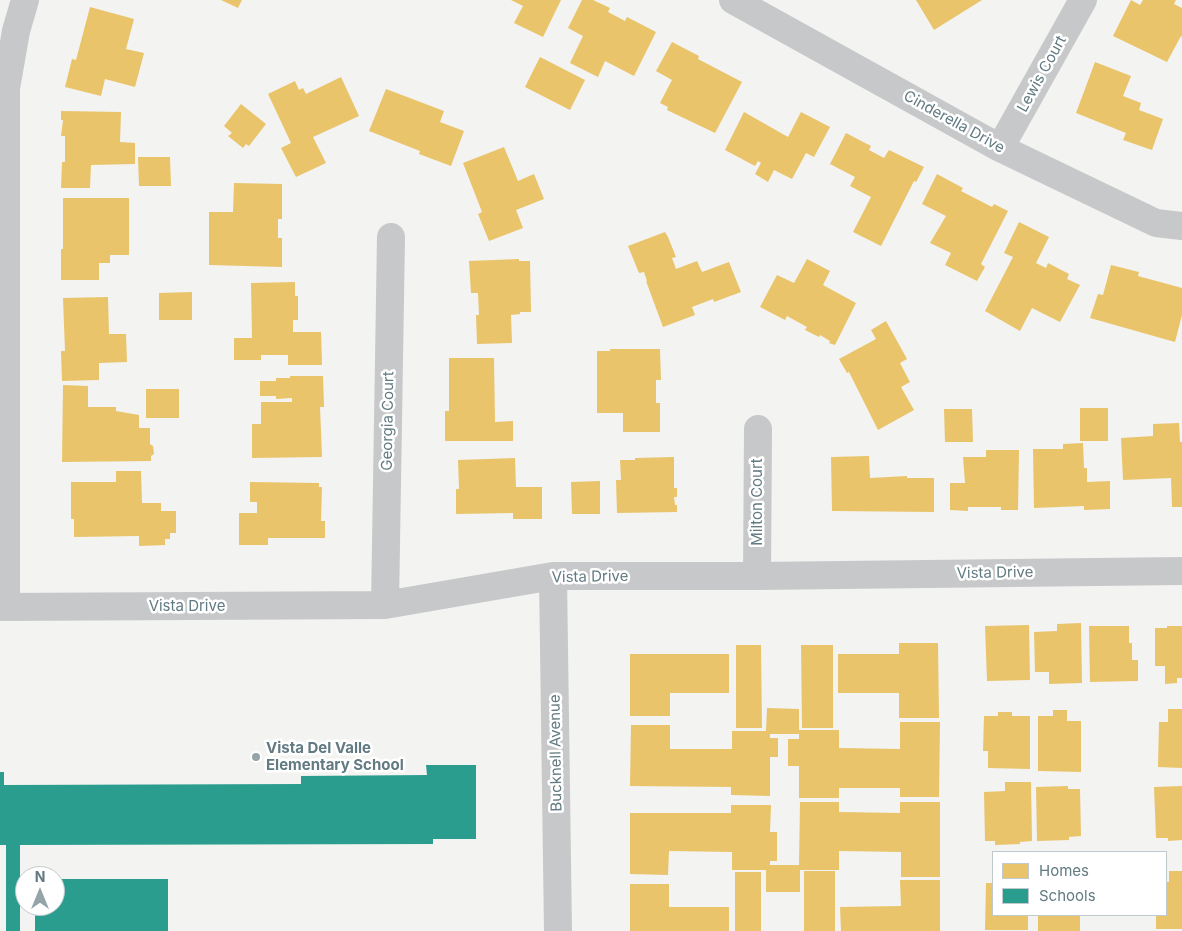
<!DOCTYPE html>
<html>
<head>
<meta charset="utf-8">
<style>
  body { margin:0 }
  #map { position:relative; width:1182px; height:931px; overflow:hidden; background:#f3f3f1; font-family:Inter,sans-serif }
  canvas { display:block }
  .legend { position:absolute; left:992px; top:851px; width:175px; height:65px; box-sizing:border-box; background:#fff; border:1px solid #c0cacd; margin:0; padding:6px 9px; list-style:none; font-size:15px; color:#627a82 }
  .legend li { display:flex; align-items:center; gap:10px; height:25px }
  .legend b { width:25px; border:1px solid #c0cacd }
  .north { position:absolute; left:15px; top:866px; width:50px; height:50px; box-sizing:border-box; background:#fff; border:1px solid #c0cacd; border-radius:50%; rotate:0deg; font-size:14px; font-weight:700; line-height:20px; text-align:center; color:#627a82 }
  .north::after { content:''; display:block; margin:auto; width:18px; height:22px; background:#95a4a9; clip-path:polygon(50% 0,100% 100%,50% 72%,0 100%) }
</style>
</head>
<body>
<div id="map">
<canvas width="1182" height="931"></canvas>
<ul class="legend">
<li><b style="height:14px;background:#e9c46a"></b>Homes</li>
<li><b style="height:14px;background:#2a9d8f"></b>Schools</li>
</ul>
<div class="north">N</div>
</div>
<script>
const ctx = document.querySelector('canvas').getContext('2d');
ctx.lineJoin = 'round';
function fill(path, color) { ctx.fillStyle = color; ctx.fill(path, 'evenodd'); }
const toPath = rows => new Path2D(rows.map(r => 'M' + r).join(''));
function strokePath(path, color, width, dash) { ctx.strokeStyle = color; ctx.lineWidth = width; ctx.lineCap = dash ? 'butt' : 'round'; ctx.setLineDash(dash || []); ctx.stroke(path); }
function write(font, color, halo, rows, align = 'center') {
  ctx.font = font + ' Inter,sans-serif'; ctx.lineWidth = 5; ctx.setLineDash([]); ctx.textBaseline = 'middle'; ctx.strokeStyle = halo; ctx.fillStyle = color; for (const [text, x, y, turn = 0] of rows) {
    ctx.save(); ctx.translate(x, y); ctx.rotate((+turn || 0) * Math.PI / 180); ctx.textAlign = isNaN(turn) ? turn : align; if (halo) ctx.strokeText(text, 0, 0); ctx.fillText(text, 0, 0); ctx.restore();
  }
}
const homes = toPath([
  [221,0,242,0,238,8],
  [511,0,561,0,543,37,514,23,523,6],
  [582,0,593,0,610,8,608,12,625,21,627,17,656,32,634,76,605,61,598,77,570,63,583,36,568,28],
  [916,0,982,0,934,30],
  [1131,0,1140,5,1143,0,1176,0,1174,4,1182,8,1182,37,1181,36,1167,62,1113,36],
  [90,7,134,19,126,49,144,53,135,87,105,79,101,96,65,87,72,59,76,60],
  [672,42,699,56,698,59,742,82,715,133,667,110,668,107,660,103,672,80,656,71],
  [540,57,585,80,570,110,525,87],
  [1095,62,1131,76,1123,96,1141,103,1139,110,1163,119,1152,150,1123,140,1126,133,1076,113],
  [341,77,359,116,313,137,326,163,296,177,281,148,291,143,268,94,295,81,299,90,303,88,306,94],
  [386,89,444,111,440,122,464,131,451,166,419,154,420,151,369,131],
  [241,104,266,124,249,146,246,144,243,148,228,136,232,133,224,126],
  [61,111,121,112,120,142,135,143,135,164,91,165,90,188,61,188,62,162,65,162,65,136,61,136,63,120,61,120],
  [744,112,788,137,801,112,830,127,814,157,806,153,792,179,774,170,768,182,755,174,761,163,758,161,755,166,725,150],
  [846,133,871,146,869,150,884,158,889,150,924,167,916,182,914,181,881,246,853,232,871,197,850,186,855,177,830,164],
  [504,147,518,181,534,174,544,199,516,210,523,228,489,241,478,214,482,212,463,163],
  [138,157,170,157,171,186,139,186],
  [937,174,963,188,961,191,992,207,994,204,1008,211,981,264,985,267,977,281,945,265,951,253,930,243,946,216,922,204],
  [234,183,282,184,282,219,278,219,278,238,282,238,282,267,209,265,209,212,233,212],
  [63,198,129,198,129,255,110,255,110,263,99,263,99,280,61,280,61,249,63,249],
  [1019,222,1049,237,1036,263,1046,268,1048,263,1069,274,1067,279,1080,285,1060,322,1032,308,1020,331,985,311,1013,257,1004,253],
  [665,232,668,237,676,257,672,258,676,269,697,261,702,272,729,262,741,292,714,302,713,299,692,307,695,315,663,327,646,281,647,281,644,272,639,273,628,246],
  [519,259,519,261,530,261,531,312,520,312,520,314,511,315,512,343,477,344,476,315,479,315,478,293,471,293,469,261],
  [807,259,830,271,823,285,856,303,835,345,829,343,830,341,820,335,819,337,805,330,807,327,787,316,785,320,760,307,777,275,794,283],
  [1111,265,1139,272,1138,276,1182,288,1182,315,1175,342,1090,318,1098,294,1103,295],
  [295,282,295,296,298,296,298,320,293,320,293,332,321,332,322,365,288,365,288,355,261,355,261,360,234,360,234,338,252,338,251,283],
  [192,292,192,320,159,320,159,293],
  [108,297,109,334,126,334,127,362,99,363,99,380,62,381,61,351,65,351,63,298],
  [886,321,907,359,900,363,910,382,901,387,914,410,878,430,849,372,847,373,839,359,876,339,871,330],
  [610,349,660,349,661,380,656,380,656,403,660,403,660,432,623,432,623,413,597,413,597,351,610,351],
  [449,358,494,358,495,422,513,421,513,441,445,441,445,411,449,411],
  [290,376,323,376,324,407,320,407,322,457,252,458,252,424,261,424,261,402,292,402,292,398,276,399,276,396,260,396,260,381,276,381,276,378,290,378],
  [63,385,88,386,88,407,116,407,116,411,139,415,139,428,150,428,150,444,153,446,154,454,151,456,151,461,62,462],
  [146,389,179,389,179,418,146,418],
  [1080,408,1108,408,1108,441,1080,441],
  [944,409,972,409,973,442,945,442],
  [1179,423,1180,442,1182,442,1182,507,1172,507,1171,478,1123,480,1121,438,1153,436,1153,424],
  [1083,443,1084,468,1087,468,1087,482,1110,481,1110,509,1084,510,1084,506,1034,508,1033,449,1063,449,1063,444],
  [986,450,1019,450,1018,510,1001,510,1001,507,968,507,968,511,950,510,950,483,965,483,963,457,986,457],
  [869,456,870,478,907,476,907,478,934,478,934,512,832,511,831,457],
  [674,457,674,488,677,488,677,497,674,497,675,505,677,505,677,512,617,513,616,480,621,480,620,460,635,460,635,458],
  [515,458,516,487,542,487,542,519,513,519,513,513,456,514,456,489,459,489,458,460],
  [116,471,141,471,142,503,161,503,161,511,176,511,176,533,170,533,170,539,165,539,165,545,139,546,139,536,74,537,74,519,71,519,71,482,116,482],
  [600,481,600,514,572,514,571,482],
  [250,482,319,483,319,487,322,487,321,521,325,521,325,538,268,538,268,545,239,545,239,513,257,513,257,502,250,502],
  [1081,623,1082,683,1049,684,1049,672,1035,672,1034,632,1057,631,1057,624],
  [1029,625,1030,680,987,681,985,626],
  [1089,626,1129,626,1129,643,1132,643,1132,660,1138,660,1138,681,1090,682],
  [1167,626,1182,626,1182,678,1177,678,1177,683,1165,684,1165,666,1155,666,1155,628,1167,628],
  [899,643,938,643,939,718,899,718,899,693,838,693,838,654,899,654],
  [736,645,761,645,762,728,736,728],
  [801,645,833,645,833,728,802,728],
  [630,654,729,654,729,693,670,693,670,716,630,716],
  [767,708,799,709,799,730,839,730,839,748,900,749,900,722,940,722,939,797,900,797,900,788,839,788,839,798,799,798,799,766,788,766,788,739,799,739,799,734,770,734,770,738,778,738,778,757,770,757,770,796,731,795,731,787,630,786,631,725,670,725,670,749,732,749,732,731,766,731],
  [1168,709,1182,709,1182,768,1158,767,1159,722,1168,722],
  [1053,710,1067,710,1067,721,1081,721,1081,772,1038,771,1038,716,1053,716],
  [998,712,1012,712,1012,716,1030,716,1030,769,988,768,988,751,983,751,984,716,998,716],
  [1005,782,1031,782,1032,841,1020,842,1020,844,995,845,995,841,985,841,984,792,1005,791],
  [1068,786,1068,789,1080,789,1081,836,1069,837,1069,840,1037,841,1036,787],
  [1182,786,1182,840,1168,841,1168,838,1156,838,1154,787],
  [800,802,839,802,839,812,900,813,900,802,940,802,940,877,901,877,901,852,839,851,839,870,800,870,800,892,766,892,766,870,732,870,732,852,669,851,668,875,630,874,630,813,731,813,731,805,771,805,770,832,777,832,777,861,770,861,770,865,799,865],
  [804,871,835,871,835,931,804,931],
  [1169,871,1182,871,1182,929,1156,929,1156,915,1166,915,1166,882,1169,882],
  [735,872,761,872,761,931,735,931],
  [900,880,940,880,940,931,841,931,840,907,901,906],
  [986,883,993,883,993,915,1028,915,1028,930,985,930],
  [630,884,669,884,669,907,729,907,729,931,630,931],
  [1038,915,1080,915,1080,931,1038,931]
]);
const schools = toPath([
  [426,765,476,765,476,839,433,839,433,844,20,845,20,882,25,882,25,892,20,892,20,931,6,931,6,845,0,845,0,772,4,772,4,785,301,784,301,776,427,775],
  [55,879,168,879,168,931,35,931,35,906,55,906]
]);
const minor = toPath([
  [733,0,1000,148,1156,223,1182,226],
  [1000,148,1083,0],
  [553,576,558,931],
  [757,576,758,429],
  [385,605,391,237],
  [0,607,385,605,553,576,757,576,1182,571],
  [6,607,6,88,16,31,25,0]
]);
const markers = [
  [256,757,5,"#95a4a9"]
];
const streetNames = [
  ["Lewis Court",1042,74,-61],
  ["Cinderella Drive",954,122,29],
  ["Georgia Court",388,421,-89],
  ["Milton Court",757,502,-90],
  ["Vista Drive",995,573,-1],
  ["Vista Drive",590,577,-1],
  ["Vista Drive",187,606],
  ["Bucknell Avenue",556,753,-91]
];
const poiNames = [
  ["Vista Del Valle",266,748],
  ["Elementary School",266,765]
];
fill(homes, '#e9c46a');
fill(schools, '#2a9d8f');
strokePath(minor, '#c7c8c9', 28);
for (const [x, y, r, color] of markers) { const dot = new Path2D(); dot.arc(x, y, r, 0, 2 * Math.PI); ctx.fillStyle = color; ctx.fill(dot); strokePath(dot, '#fff', 2); }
write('15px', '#627a82', '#fff', streetNames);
write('bold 15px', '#627a82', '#fff', poiNames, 'left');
</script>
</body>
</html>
